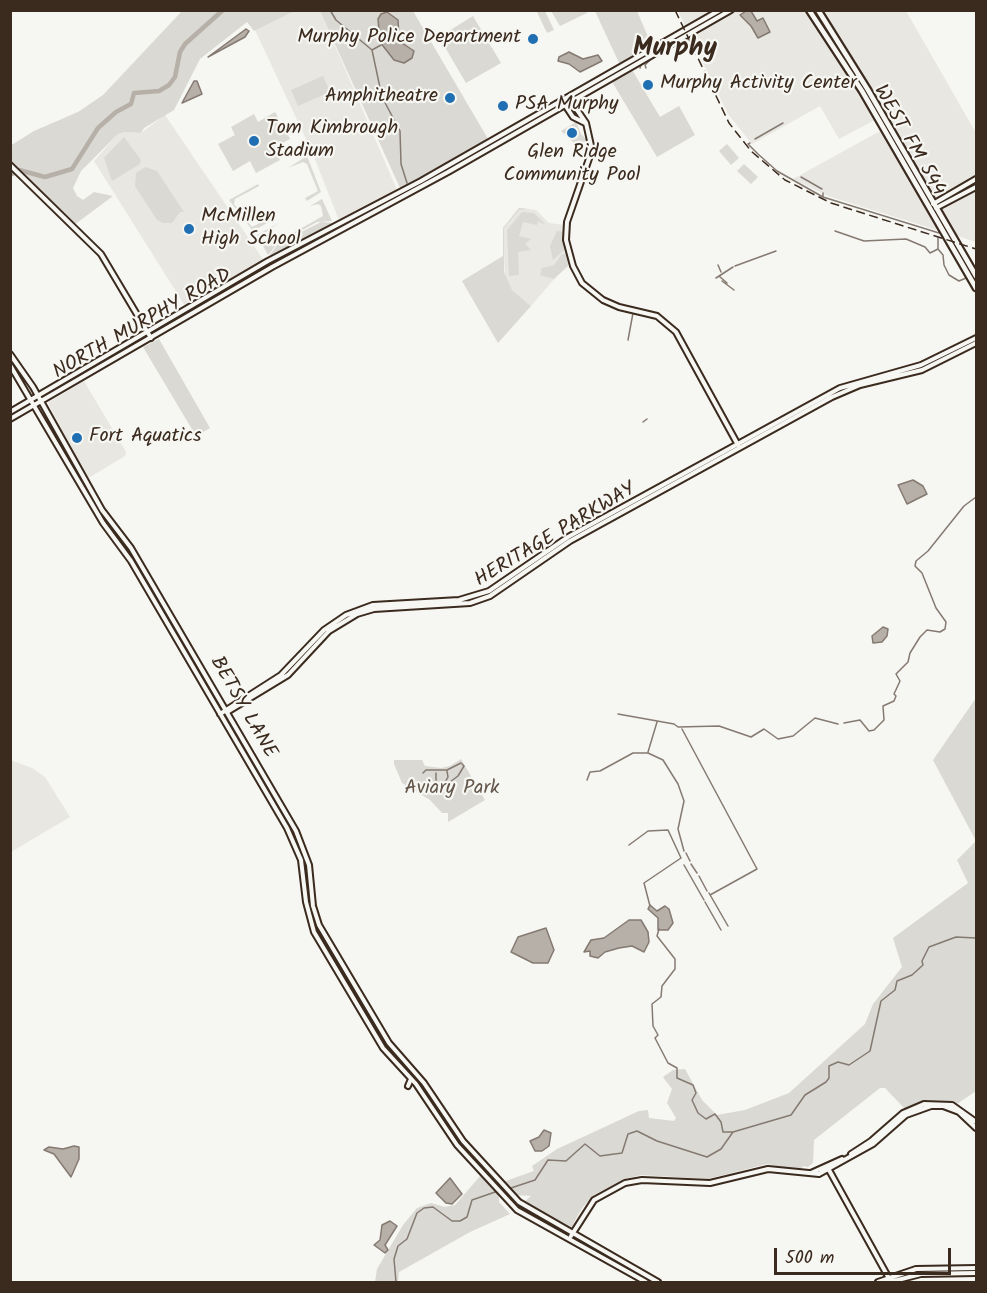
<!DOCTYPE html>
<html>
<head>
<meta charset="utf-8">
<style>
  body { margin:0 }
  #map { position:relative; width:987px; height:1293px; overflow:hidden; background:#f6f6f2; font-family:Kalam,sans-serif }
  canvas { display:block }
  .frame { position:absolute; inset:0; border:12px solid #3b2a1e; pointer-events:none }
  .scale { position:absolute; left:774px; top:1248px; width:177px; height:27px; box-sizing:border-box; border:3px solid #3b2a1e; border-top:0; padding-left:8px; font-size:18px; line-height:21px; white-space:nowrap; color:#3b2a1e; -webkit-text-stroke:4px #f6f6f2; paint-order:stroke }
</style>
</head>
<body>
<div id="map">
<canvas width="987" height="1293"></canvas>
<div class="frame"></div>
<div class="scale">500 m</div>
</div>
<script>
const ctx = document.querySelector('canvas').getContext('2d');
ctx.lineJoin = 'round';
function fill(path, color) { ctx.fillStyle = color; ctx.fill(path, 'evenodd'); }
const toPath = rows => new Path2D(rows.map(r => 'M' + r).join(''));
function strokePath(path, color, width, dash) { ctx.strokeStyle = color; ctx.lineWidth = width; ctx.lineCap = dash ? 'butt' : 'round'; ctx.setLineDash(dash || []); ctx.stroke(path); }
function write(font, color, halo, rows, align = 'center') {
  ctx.font = font + ' Kalam,sans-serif'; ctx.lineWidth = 4.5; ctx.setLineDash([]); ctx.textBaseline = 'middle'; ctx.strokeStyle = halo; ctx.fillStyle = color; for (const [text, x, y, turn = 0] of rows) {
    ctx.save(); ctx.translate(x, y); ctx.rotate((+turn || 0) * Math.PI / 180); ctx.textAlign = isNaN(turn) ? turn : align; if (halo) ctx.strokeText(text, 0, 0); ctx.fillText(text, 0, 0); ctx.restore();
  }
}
const built = toPath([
  [295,11,320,11,397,190,341,219,338,218,313,154,255,30],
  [678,11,716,11,686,27],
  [737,11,807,11,875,120,839,139,820,106,752,144,728,114,690,36],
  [822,11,906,11,976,133,976,178,934,200],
  [165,115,264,261,187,309,94,161,118,134,125,132,141,133],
  [882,130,940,231,828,196,793,179],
  [976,189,976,242,955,235,939,209],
  [519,208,536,210,549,223,565,225,564,240,569,265,561,271,531,306,512,290,505,278,503,228],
  [84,381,126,452,125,456,87,479,49,405,49,402],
  [10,760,32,768,45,777,70,817,11,852]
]);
const green = toPath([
  [536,10,545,11,554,30,547,33],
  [182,11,295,11,254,31,247,22,200,59,174,110,144,128,141,133,125,132,118,134,81,171,73,188,77,196,83,200,94,192,113,196,74,225,14,167,11,162,10,146,34,131,78,112,103,95],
  [320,11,413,11,488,139,434,172,400,188],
  [551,11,587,11,587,13,560,26],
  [595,11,637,11,652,46,620,65],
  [473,16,501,63,466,83,439,37],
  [631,68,660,117,679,106,695,135,657,157,611,80],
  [323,76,330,92,298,106,291,90],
  [275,112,290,139,273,148,280,160,256,173,250,161,233,171,218,144,235,135,231,127,254,114,258,122],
  [576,122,581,134,588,141,574,143,561,131],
  [124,137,141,160,140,164,112,181,104,158],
  [727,144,739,158,731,165,719,151],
  [307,156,321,192,307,201,305,198,318,191,307,164,303,162,288,168],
  [744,164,758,177,751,184,737,171],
  [145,167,157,171,184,212,180,212,172,223,163,223,157,220,135,186,136,173],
  [258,184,259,186,235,199,234,204,252,227,275,215,276,218,253,231,229,200],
  [322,199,332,221,317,222,277,244,268,255,257,235,279,223,263,234,263,239,270,246,323,216,321,206,318,204,310,206],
  [519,208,529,209,519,210,504,228,504,272,512,290,531,306,498,343,462,281,503,256,503,228],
  [522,212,534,213,546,225,538,221,537,225,523,222,519,236,531,239,525,244,531,250,518,252,519,275,509,276,507,230],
  [321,222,334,223,269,256,278,244],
  [557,231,564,232,565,249,553,260,550,246],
  [562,254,566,254,568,266,554,279,540,275,542,268,554,265],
  [159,339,210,428,196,436,143,347],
  [976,698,976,1091,957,1104,923,1103,906,1110,885,1088,880,1088,814,1140,813,1163,808,1167,803,1166,800,1171,767,1164,708,1179,641,1175,624,1179,594,1195,582,1208,571,1228,536,1212,524,1202,531,1196,515,1195,503,1182,534,1171,532,1166,557,1149,639,1111,648,1110,649,1118,674,1121,676,1118,667,1103,672,1089,663,1077,673,1070,685,1069,702,1100,717,1115,745,1110,789,1093,865,1024,873,1004,902,967,893,938,968,883,957,860,976,841,933,760],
  [461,759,485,800,448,822,448,813,442,813,430,800,402,783,394,764,394,760,422,760,425,766,441,768,450,766],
  [481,1175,499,1195,499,1202,510,1214,470,1232,399,1272,398,1282,375,1282,377,1269,403,1225,417,1208,431,1203,445,1207,455,1205]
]);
const water = toPath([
  [746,11,751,11,757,21,763,18,770,32,758,38,751,26,740,15,746,11],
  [387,12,398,20,399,37,402,43,414,51,412,58,404,63,394,60,380,42,378,19,381,14,387,12],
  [246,29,249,31,245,37,208,57,246,29],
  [569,52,583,59,598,55,602,61,580,72,569,64,558,61,559,57,569,52],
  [194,81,197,81,202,94,182,103,194,81],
  [913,480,923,486,927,494,907,504,898,485,913,480],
  [883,627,888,629,887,636,882,642,873,643,872,636,883,627],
  [650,905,657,911,665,906,669,909,673,923,668,930,658,930,658,918,648,909,650,905],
  [629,920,641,920,648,932,649,942,644,952,632,946,619,948,605,952,598,958,590,956,590,951,584,952,591,940,604,938,629,920],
  [546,928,554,950,548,963,533,963,511,952,518,937,546,928],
  [544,1130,551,1133,549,1146,542,1151,535,1151,530,1141,539,1137,544,1130],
  [74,1146,79,1147,79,1159,71,1177,54,1154,44,1150,49,1147,63,1149,74,1146],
  [450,1178,462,1194,452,1204,446,1203,436,1193,450,1178],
  [390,1221,397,1226,385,1245,388,1250,385,1253,374,1245,380,1240,382,1225,390,1221]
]);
const stream = toPath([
  [330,10,336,20,372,50,382,97,400,131,401,164,407,183],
  [372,50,381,45],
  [640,68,641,65],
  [646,68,645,65,651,59],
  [755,139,783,123],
  [750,143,748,144,758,154,777,171,823,197],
  [801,177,822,189],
  [823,193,823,197,939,233],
  [835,231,864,241,906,239,925,247,930,253,938,249,943,255,944,265,949,275,959,281,966,278],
  [938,238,938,249],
  [718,265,721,272],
  [735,266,776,251],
  [719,276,727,283],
  [716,278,733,267],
  [722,281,734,290],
  [628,340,633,313],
  [643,422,647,419],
  [618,714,674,724,678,727,719,726,751,737,764,729,778,739,793,736,815,718,838,724],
  [844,723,860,720,869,731,874,730,884,720,883,706,894,701,896,696,894,694,900,681,896,674,908,662,910,653,920,637,927,630,940,632,945,629,946,622,936,608,922,573,915,566,916,561,928,551,964,506,976,497],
  [682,729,757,869,710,895],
  [648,752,657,722],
  [423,773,426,770,447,770,461,763],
  [436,773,436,787],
  [587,780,590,772,600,771,633,753,648,753,663,760,678,784,684,801,678,829,684,851],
  [450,782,458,776,464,766,462,764],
  [444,784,448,777,447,771],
  [629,845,648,831,668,830,681,858,644,883,650,906],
  [686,853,690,861],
  [691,864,697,873],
  [684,865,704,900],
  [699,876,707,891],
  [709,893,728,926],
  [705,902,721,930],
  [659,929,657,936,675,959,675,969,662,986,661,997,652,1004,653,1026,658,1035,655,1038,668,1063,677,1068,677,1078,693,1085,696,1093,692,1100,698,1113,706,1119,715,1114,721,1122,723,1132,733,1132],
  [502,1191,535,1180,548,1160,566,1161,585,1144,600,1156,622,1153,628,1134,637,1131,657,1141,707,1157,721,1149,733,1132,791,1115,805,1095,826,1082,829,1078,829,1066,838,1062,849,1065,870,1051,881,1001,895,990,897,981,912,975,923,965,922,961,929,947,956,937,976,938],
  [396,1282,394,1259,398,1246,407,1239,417,1213,424,1208,433,1207,452,1221,460,1221,467,1217,472,1200,498,1191]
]);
const river = toPath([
  [10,175,19,170,45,177,72,169,98,128,116,112,131,104,134,93,159,91,169,85,175,77,180,52,185,44,223,10]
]);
const secondary = toPath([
  [571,101,586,123,592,150,567,222,566,240,573,266,582,283,603,300,619,307,657,316,676,332,738,445],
  [565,105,573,117,585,123],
  [10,165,101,254,151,338],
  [933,204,976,179],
  [936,208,976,187],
  [10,354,33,387,102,510,131,548,296,831,309,865,313,906,319,925,389,1043,424,1083,463,1141,519,1202,658,1282],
  [10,365,103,523,131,561,287,828,301,860,306,902,314,932,383,1048,416,1084,457,1145,517,1210,646,1282],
  [10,412,268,261,421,181,720,10],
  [10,419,272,267,448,172,731,10],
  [227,712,288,675,329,631,357,614,374,609,470,603,490,596,570,541,832,397,860,385,922,370,976,343],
  [220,714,281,675,324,630,346,615,373,605,459,600,489,591,568,537,840,388,921,365,976,338],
  [408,1086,411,1079],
  [851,1154,871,1141,903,1113,924,1104,952,1105,976,1122],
  [829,1170,891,1282],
  [811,1173,842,1159],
  [571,1236,594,1200,625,1183,642,1180,710,1183,768,1169,819,1174,873,1144,906,1115,931,1106,943,1106,959,1112,976,1128],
  [878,1282,916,1269,976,1268],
  [890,1282,921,1274,976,1273]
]);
const primary = toPath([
  [809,10,862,91,976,288],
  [818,10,868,90,976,276]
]);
const rail = toPath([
  [675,10,729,123,751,151,785,180,831,203,976,249]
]);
const markers = [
  [533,39,6,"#1f6fb2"],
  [648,85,6,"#1f6fb2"],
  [450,98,6,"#1f6fb2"],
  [503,106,6,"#1f6fb2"],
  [572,133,6,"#1f6fb2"],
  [254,141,6,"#1f6fb2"],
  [189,229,6,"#1f6fb2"],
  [77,438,6,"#1f6fb2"]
];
const poiNames = [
  ["Murphy Police Department",521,39,"right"],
  ["Murphy Activity Center",660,85],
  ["Amphitheatre",438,98,"right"],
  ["PSA Murphy",515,106],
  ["Tom Kimbrough",266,130],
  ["Stadium",266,153],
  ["Glen Ridge",572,154,"center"],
  ["Community Pool",572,177,"center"],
  ["McMillen",201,218],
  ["High School",201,241],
  ["Fort Aquatics",89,438]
];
const streetNames = [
  ["WEST FM 544",908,141,60],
  ["NORTH MURPHY ROAD",143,325,-30],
  ["HERITAGE PARKWAY",556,536,-31],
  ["BETSY LANE",242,708,60]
];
const parkNames = [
  ["Aviary Park",452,790]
];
const districtNames = [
  ["Murphy",675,51]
];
fill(built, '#e8e7e2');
fill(green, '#dad9d3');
fill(water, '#b6b0a9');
strokePath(water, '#857a71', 1.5);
strokePath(stream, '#857a71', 1.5);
strokePath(river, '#b6b0a9', 4.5);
strokePath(secondary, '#3b2a1e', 8);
strokePath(primary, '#3b2a1e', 9);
strokePath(secondary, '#f6f6f2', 4);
strokePath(primary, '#f6f6f2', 4.5);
strokePath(rail, '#3b2a1e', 1.5, [9, 4.5]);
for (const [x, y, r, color] of markers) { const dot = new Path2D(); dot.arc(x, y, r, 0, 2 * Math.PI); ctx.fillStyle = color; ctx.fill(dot); strokePath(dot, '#f6f6f2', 2); }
write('20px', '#3b2a1e', '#f6f6f2', poiNames, 'left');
write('20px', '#3b2a1e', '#f6f6f2', streetNames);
write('20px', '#63564b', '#f6f6f2', parkNames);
write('bold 26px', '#3b2a1e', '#f6f6f2', districtNames);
</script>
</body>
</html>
